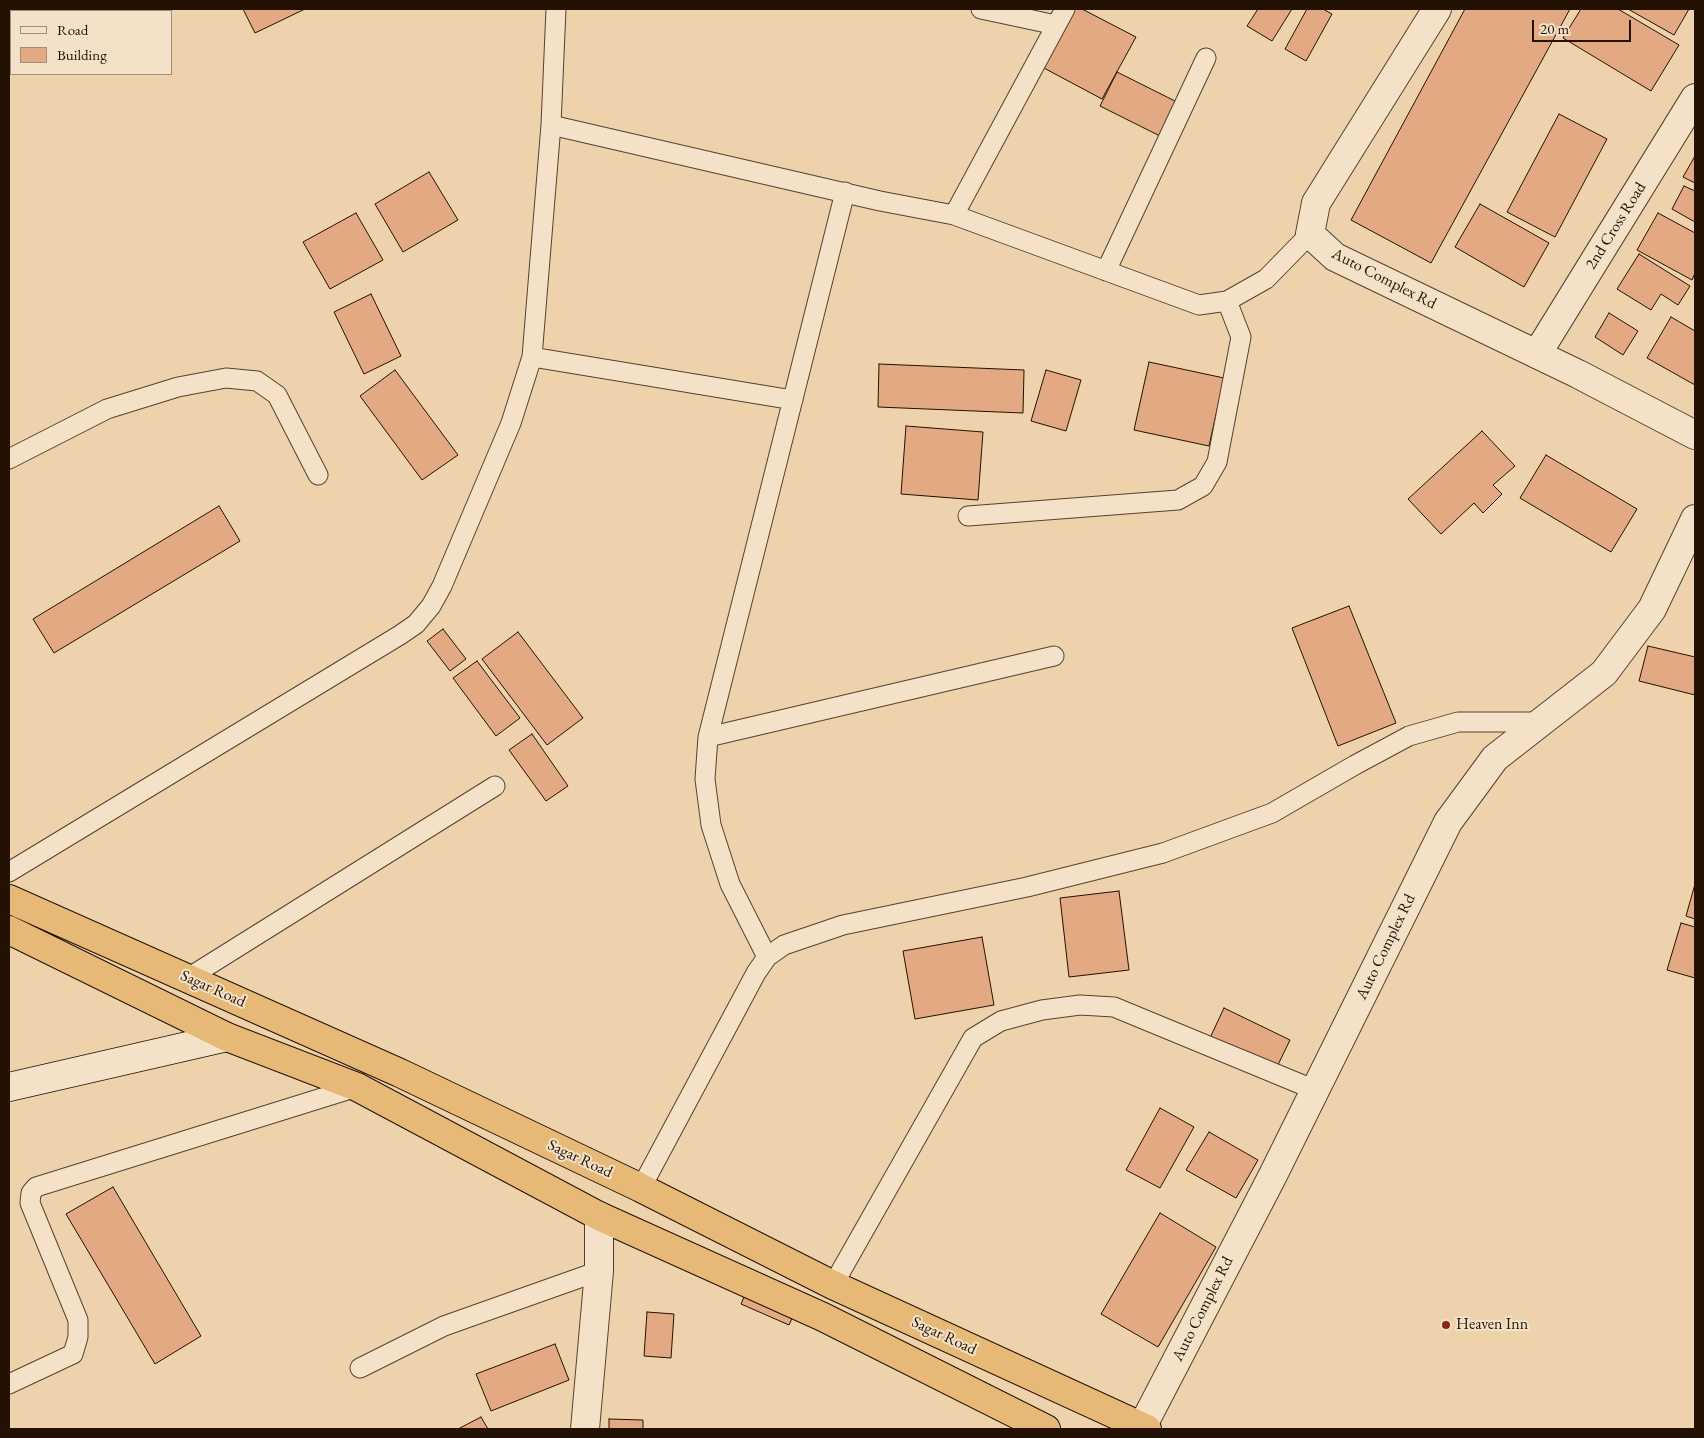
<!DOCTYPE html>
<html>
<head>
<meta charset="utf-8">
<style>
  body { margin:0 }
  #map { position:relative; width:1704px; height:1438px; overflow:hidden; background:#edd2ab; font-family:"EB Garamond",serif }
  canvas { display:block }
  .frame { position:absolute; inset:0; border:10px solid #231104; pointer-events:none }
  .legend { position:absolute; left:10px; top:10px; width:162px; height:65px; box-sizing:border-box; background:#f3e2c8; border:1px solid #a08e7a; margin:0; padding:6px 9px; list-style:none; font-size:15px; color:#231104 }
  .legend li { display:flex; align-items:center; gap:10px; height:25px }
  .legend b { width:25px; border:1px solid #a08e7a }
  .scale { position:absolute; left:1532px; top:20px; width:99px; height:22px; box-sizing:border-box; border:2px solid #231104; border-top:0; padding-left:6px; font-size:15px; line-height:18px; white-space:nowrap; color:#231104; -webkit-text-stroke:4px #f3e2c8; paint-order:stroke }
</style>
</head>
<body>
<div id="map">
<canvas width="1704" height="1438"></canvas>
<div class="frame"></div>
<ul class="legend">
<li><b style="height:6px;background:#f3e2c8"></b>Road</li>
<li><b style="height:14px;background:#e3a982"></b>Building</li>
</ul>
<div class="scale">20 m</div>
</div>
<script>
const ctx = document.querySelector('canvas').getContext('2d');
ctx.lineJoin = 'round';
function fill(path, color) { ctx.fillStyle = color; ctx.fill(path, 'evenodd'); }
const toPath = rows => new Path2D(rows.map(r => 'M' + r).join(''));
function strokePath(path, color, width, dash) { ctx.strokeStyle = color; ctx.lineWidth = width; ctx.lineCap = dash ? 'butt' : 'round'; ctx.setLineDash(dash || []); ctx.stroke(path); }
function write(font, color, halo, rows, align = 'center') {
  ctx.font = font + ' "EB Garamond",serif'; ctx.lineWidth = 4; ctx.setLineDash([]); ctx.textBaseline = 'middle'; ctx.strokeStyle = halo; ctx.fillStyle = color; for (const [text, x, y, turn = 0] of rows) {
    ctx.save(); ctx.translate(x, y); ctx.rotate((+turn || 0) * Math.PI / 180); ctx.textAlign = isNaN(turn) ? turn : align; if (halo) ctx.strokeText(text, 0, 0); ctx.fillText(text, 0, 0); ctx.restore();
  }
}
const building = toPath([
  [243,9,305,9,255,33,243,9],
  [1074,9,1082,9,1136,37,1102,99,1042,67,1074,9],
  [1258,9,1292,9,1272,41,1247,26,1258,9],
  [1307,9,1323,9,1332,14,1306,61,1285,49,1307,9],
  [1465,9,1570,9,1431,263,1351,220,1465,9],
  [1581,9,1618,9,1679,45,1651,91,1563,38,1581,9],
  [1628,9,1689,9,1674,35,1628,9],
  [1117,72,1181,104,1164,138,1100,106,1117,72],
  [1559,114,1607,139,1555,237,1507,212,1559,114],
  [1695,156,1695,183,1683,177,1695,156],
  [429,172,458,220,403,252,375,204,429,172],
  [1684,186,1695,191,1695,222,1672,209,1684,186],
  [1480,204,1549,243,1524,287,1455,247,1480,204],
  [356,213,383,260,330,289,303,242,356,213],
  [1658,213,1695,233,1695,273,1692,280,1637,250,1658,213],
  [1639,254,1690,286,1678,305,1661,294,1651,310,1617,289,1639,254],
  [371,294,401,356,364,374,334,312,371,294],
  [1609,313,1638,331,1623,355,1595,337,1609,313],
  [1671,317,1695,331,1695,385,1647,358,1671,317],
  [1149,362,1224,378,1209,446,1134,430,1149,362],
  [879,364,1024,370,1023,413,878,407,879,364],
  [395,370,458,455,422,480,360,396,395,370],
  [1046,370,1081,380,1066,431,1031,421,1046,370],
  [906,426,983,432,978,500,901,494,906,426],
  [1482,431,1515,466,1493,485,1502,494,1483,513,1474,503,1441,534,1408,499,1482,431],
  [1546,455,1637,509,1611,552,1520,498,1546,455],
  [219,506,240,541,54,653,33,619,219,506],
  [1349,606,1396,723,1338,746,1292,628,1349,606],
  [443,629,466,659,450,671,427,641,443,629],
  [518,632,583,718,547,745,482,659,518,632],
  [1648,646,1695,657,1695,695,1639,681,1648,646],
  [477,661,520,718,496,736,453,678,477,661],
  [532,734,568,786,546,801,509,750,532,734],
  [1695,884,1695,919,1686,916,1695,884],
  [1119,891,1129,970,1069,977,1060,898,1119,891],
  [1681,923,1695,927,1695,978,1667,970,1681,923],
  [982,937,994,1005,915,1019,903,951,982,937],
  [1224,1008,1290,1040,1275,1071,1209,1040,1224,1008],
  [1160,1108,1194,1127,1160,1188,1126,1170,1160,1108],
  [1209,1132,1258,1160,1236,1198,1186,1170,1209,1132],
  [113,1187,201,1336,155,1364,66,1214,113,1187],
  [1160,1213,1216,1247,1158,1347,1101,1314,1160,1213],
  [747,1290,795,1312,789,1325,741,1304,747,1290],
  [647,1312,674,1314,671,1358,644,1356,647,1312],
  [555,1344,569,1380,491,1411,476,1374,555,1344],
  [481,1417,488,1429,458,1429,481,1417],
  [609,1419,643,1420,643,1429,609,1429,609,1419]
]);
const service = toPath([
  [981,9,1056,25],
  [551,125,880,201,954,215,1199,305,1227,301,1266,279,1310,234],
  [954,215,1065,9],
  [1106,271,1206,58],
  [532,357,793,400],
  [9,459,107,409,178,387,226,378,257,381,277,395,318,475],
  [968,516,1178,500,1203,486,1217,462,1241,337,1227,301],
  [708,737,1054,656],
  [9,872,400,635,416,624,431,606,442,586,511,423,532,357,551,125,556,9],
  [767,957,730,884,711,825,705,779,708,737,845,192],
  [188,978,495,786],
  [641,1188,756,973,767,957,784,945,843,925,1027,887,1163,853,1272,813,1355,765,1409,736,1458,722,1540,722],
  [833,1285,973,1038,1001,1021,1042,1010,1080,1005,1114,1007,1315,1090],
  [360,1368,444,1326,599,1271],
  [9,1384,73,1354,78,1337,78,1320,30,1203,31,1193,36,1187,357,1087]
]);
const minor = toPath([
  [1537,354,1695,98],
  [585,1429,599,1271,599,1216]
]);
const tertiary = toPath([
  [1437,9,1316,203,1310,234,1335,257,1578,374,1695,435],
  [1142,1427,1272,1177,1448,822,1495,758,1604,673,1652,609,1695,519]
]);
const secondary = toPath([
  [9,1087,227,1037]
]);
const trunk = toPath([
  [9,899,400,1073,641,1188,833,1285,1147,1429],
  [9,930,227,1037,357,1087,599,1216,823,1317,1046,1429]
]);
const markers = [
  [1446,1325,5,"#8f2418"]
];
const streetNames = [
  ["2nd Cross Road",1616,226,-58],
  ["Auto Complex Rd",1384,279,27],
  ["Auto Complex Rd",1386,947,-64],
  ["Sagar Road",213,989,24],
  ["Sagar Road",580,1159,25],
  ["Auto Complex Rd",1203,1309,-63],
  ["Sagar Road",944,1336,25]
];
const poiNames = [
  ["Heaven Inn",1456,1325]
];
fill(building, '#e3a982');
strokePath(building, '#231104', 1);
strokePath(service, '#56412e', 21);
strokePath(minor, '#56412e', 30);
strokePath(tertiary, '#56412e', 30);
strokePath(secondary, '#231104', 30);
strokePath(trunk, '#231104', 30);
strokePath(service, '#f3e2c8', 19);
strokePath(minor, '#f3e2c8', 28);
strokePath(tertiary, '#f3e2c8', 28);
strokePath(secondary, '#f3e2c8', 28);
strokePath(trunk, '#e6b976', 28);
for (const [x, y, r, color] of markers) { const dot = new Path2D(); dot.arc(x, y, r, 0, 2 * Math.PI); ctx.fillStyle = color; ctx.fill(dot); strokePath(dot, '#f3e2c8', 2); }
write('16px', '#231104', '#f3e2c8', streetNames);
write('16px', '#231104', '#f3e2c8', poiNames, 'left');
</script>
</body>
</html>
